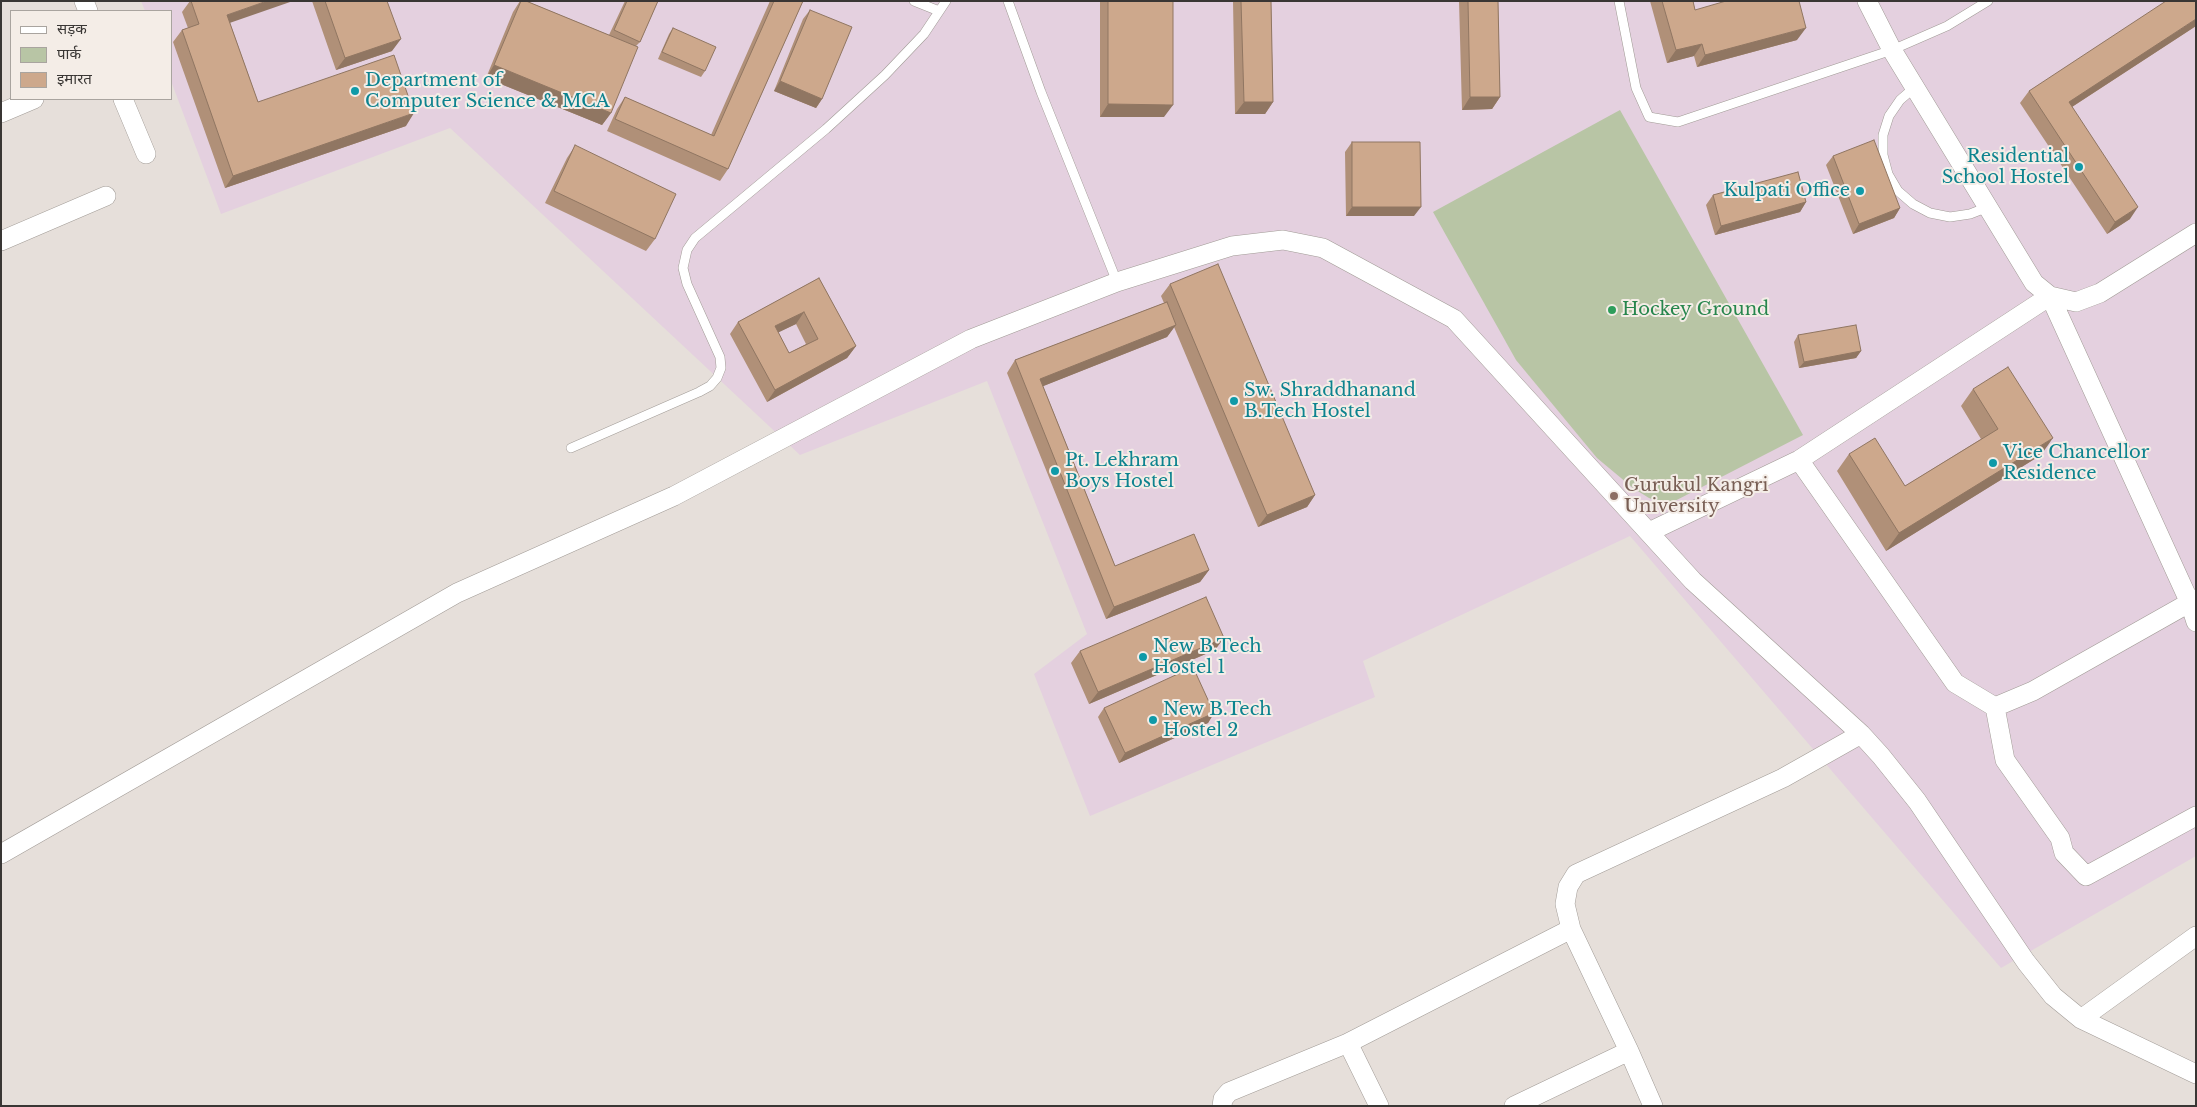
<!DOCTYPE html>
<html>
<head>
<meta charset="utf-8">
<style>
  body { margin:0 }
  #map { position:relative; width:2197px; height:1107px; overflow:hidden; background:#e6dfda; font-family:"Libre Baskerville","Noto Sans Devanagari",serif }
  canvas { display:block }
  .frame { position:absolute; inset:0; border:2px solid #393634; pointer-events:none }
  .legend { position:absolute; left:10px; top:10px; width:162px; height:90px; box-sizing:border-box; background:#f4ede7; border:1px solid #a9a49f; margin:0; padding:6px 9px; list-style:none; font-size:15px; color:#393634 }
  .legend li { display:flex; align-items:center; gap:10px; height:25px }
  .legend b { width:25px; border:1px solid #a9a49f }
</style>
</head>
<body>
<div id="map">
<canvas width="2197" height="1107"></canvas>
<div class="frame"></div>
<ul class="legend">
<li><b style="height:6px;background:#fff"></b>सड़क</li>
<li><b style="height:14px;background:#b8c5a5"></b>पार्क</li>
<li><b style="height:14px;background:#cda88c"></b>इमारत</li>
</ul>
</div>
<script>
const ctx = document.querySelector('canvas').getContext('2d');
ctx.lineJoin = 'round';
function fill(path, color) { ctx.fillStyle = color; ctx.fill(path, 'evenodd'); }
const toPath = rows => new Path2D(rows.map(r => 'M' + r).join(''));
function strokePath(path, color, width, dash) { ctx.strokeStyle = color; ctx.lineWidth = width; ctx.lineCap = dash ? 'butt' : 'round'; ctx.setLineDash(dash || []); ctx.stroke(path); }
function write(font, color, halo, rows, align = 'center') {
  ctx.font = font + ' "Libre Baskerville",serif'; ctx.lineWidth = 4; ctx.setLineDash([]); ctx.textBaseline = 'middle'; ctx.strokeStyle = halo; ctx.fillStyle = color; for (const [text, x, y, turn = 0] of rows) {
    ctx.save(); ctx.translate(x, y); ctx.rotate((+turn || 0) * Math.PI / 180); ctx.textAlign = isNaN(turn) ? turn : align; if (halo) ctx.strokeText(text, 0, 0); ctx.fillText(text, 0, 0); ctx.restore();
  }
}
const education = toPath([
  [141,1,2196,1,2196,856,2001,968,1630,536,1363,661,1375,697,1090,816,1034,674,1087,634,987,381,800,455,450,128,221,214,171,81,171,11,145,11]
]);
const green = toPath([
  [1620,110,1803,435,1667,505,1649,498,1633,488,1597,458,1516,360,1433,212]
]);
const lane = toPath([
  [914,1,939,11],
  [1008,1,1041,92,1117,282],
  [1619,1,1636,88,1649,117,1678,122,1892,50,1947,26,1988,1],
  [1915,87,1900,100,1889,116,1883,135,1883,155,1888,174,1898,191,1913,204,1930,213,1950,217,1970,214,1988,207],
  [571,448,699,392,710,386,717,378,721,368,720,357,687,284,683,268,687,250,695,238,826,129,885,75,924,34,946,1]
]);
const street = toPath([
  [84,1,88,11],
  [1867,1,1892,50,2034,283,2050,296,2076,302,2100,293,2196,233],
  [123,99,146,154],
  [1,113,34,99],
  [1,241,106,196],
  [1799,460,1955,683,1995,707,2005,760,2060,838,2064,853,2086,876,2196,816],
  [1649,532,1799,460,2050,296,2190,603,2196,622],
  [1995,707,2033,691,2196,599],
  [1,854,457,593,674,496,971,339,1117,282,1232,246,1283,240,1323,248,1454,319,1693,581,1861,734,1881,756,1917,801,2026,962,2053,996,2081,1019,2196,1074],
  [2081,1019,2196,936],
  [1222,1106,1223,1099,1229,1092,1348,1043],
  [1379,1106,1348,1043,1571,929],
  [1514,1106,1629,1051],
  [1653,1106,1629,1051,1571,929,1565,904,1568,887,1576,874,1783,778,1861,734]
]);
const wall = toPath([
  [190,1,191,1,230,23,258,102,406,126,225,188,173,42,182,30,188,28,182,12],
  [312,1,387,1,392,51,336,70],
  [520,1,526,1,609,35,625,1,658,1,640,42,636,46,611,113,602,125,486,78,513,12],
  [770,1,803,1,728,169,720,181,607,131,617,109,625,97,711,135],
  [1100,1,1173,1,1164,117,1100,117],
  [1233,1,1271,1,1273,102,1265,114,1235,114],
  [1459,1,1498,1,1500,97,1492,109,1462,110],
  [1650,1,1693,1,1695,10,1797,40,1697,67,1694,56,1667,63],
  [810,10,822,99,816,108,774,91,803,19],
  [2196,26,2072,107,2130,219,2107,234,2020,103,2029,91],
  [673,28,705,71,701,77,658,59,669,34],
  [1352,142,1414,216,1346,216,1345,152],
  [575,146,655,239,646,251,545,203,567,158],
  [1833,156,1900,208,1894,218,1853,234,1826,165],
  [1713,195,1806,202,1800,212,1715,235,1706,205],
  [819,278,856,346,847,358,767,402,730,334,738,322],
  [796,324,806,344,789,353,778,332],
  [1170,284,1315,495,1307,507,1258,527,1174,327,1167,337,1043,386,1115,566,1209,570,1200,582,1106,619,1007,373,1015,360,1164,303,1161,296],
  [1798,335,1861,351,1856,358,1799,368,1794,342],
  [1973,389,2041,455,1886,551,1837,471,1849,454,1905,486,1981,439,1961,406],
  [1215,650,1089,704,1071,663,1080,651],
  [1104,708,1214,713,1208,723,1119,763,1098,717]
]);
const shadedWall = toPath([
  [267,1,293,1,218,27,227,15],
  [2196,19,2196,26,2061,114,2069,102],
  [1806,28,1797,40,1697,67,1705,55],
  [401,39,392,51,336,70,345,58],
  [1702,44,1694,56,1667,63,1676,50],
  [494,65,611,113,602,125,486,78],
  [780,81,822,99,816,108,774,91],
  [1470,97,1500,97,1492,109,1462,110],
  [1244,102,1273,102,1265,114,1235,114],
  [1108,104,1173,105,1164,117,1100,117],
  [414,113,406,126,225,188,233,176],
  [1806,202,1800,212,1715,235,1721,226],
  [1352,207,1421,207,1414,216,1346,216],
  [2138,207,2130,219,2107,234,2115,222],
  [1900,208,1894,218,1853,234,1859,224],
  [804,312,796,324,767,338,775,326],
  [1176,325,1167,337,1031,391,1040,379],
  [856,346,847,358,767,402,775,390],
  [1861,351,1856,358,1799,368,1804,362],
  [2053,438,2041,455,1886,551,1899,533],
  [1315,495,1307,507,1258,527,1267,515],
  [1209,570,1200,582,1106,619,1114,607],
  [1224,638,1215,650,1089,704,1098,692],
  [1214,713,1208,723,1119,763,1125,753]
]);
const building = toPath([
  [191,1,267,1,227,15,258,102,394,55,414,113,233,176,182,30,199,24,191,1],
  [325,1,387,1,401,39,345,58,325,1],
  [521,1,526,1,638,47,611,113,494,65,521,1],
  [627,1,658,1,640,42,614,30,627,1],
  [774,1,803,1,728,169,615,119,625,97,714,136,774,1],
  [1108,1,1173,1,1173,105,1108,104,1108,1],
  [1241,1,1271,1,1273,102,1244,102,1241,1],
  [1468,1,1498,1,1500,97,1470,97,1468,1],
  [1662,1,1693,1,1695,10,1726,1,1799,1,1806,28,1705,55,1702,44,1676,50,1662,1],
  [2166,1,2196,1,2196,19,2069,102,2138,207,2115,222,2029,91,2166,1],
  [810,10,852,27,822,99,780,81,810,10],
  [673,28,716,47,705,71,662,52,673,28],
  [1874,140,1900,208,1859,224,1833,156,1874,140],
  [1352,142,1420,142,1421,207,1352,207,1352,142],
  [575,145,676,194,655,239,554,191,575,145],
  [1798,172,1806,202,1721,226,1713,195,1798,172],
  [1218,264,1315,495,1267,515,1170,284,1218,264],
  [819,278,856,346,775,390,738,322,819,278],
  [804,312,818,339,789,353,775,326,804,312],
  [1167,302,1176,325,1040,379,1115,566,1194,534,1209,570,1114,607,1015,360,1167,302],
  [1856,325,1861,351,1804,362,1798,335,1856,325],
  [2008,367,2053,438,1899,533,1849,454,1875,438,1905,486,1998,429,1973,389,2008,367],
  [1206,597,1224,638,1098,692,1080,651,1206,597],
  [1193,667,1214,713,1125,753,1104,708,1193,667]
]);
const markers = [
  [355,91,5,"#0f9aa8"],
  [2079,167,5,"#0f9aa8"],
  [1860,191,5,"#0f9aa8"],
  [1612,310,5,"#2e9e5b"],
  [1234,401,5,"#0f9aa8"],
  [1993,463,5,"#0f9aa8"],
  [1055,471,5,"#0f9aa8"],
  [1614,496,5,"#8d6e63"],
  [1143,657,5,"#0f9aa8"],
  [1153,720,5,"#0f9aa8"]
];
const cultureNames = [
  ["Department of",365,81],
  ["Computer Science & MCA",365,102],
  ["Residential",2069,157,"right"],
  ["School Hostel",2069,178,"right"],
  ["Kulpati Office",1850,191,"right"],
  ["Sw. Shraddhanand",1244,391],
  ["B.Tech Hostel",1244,412],
  ["Vice Chancellor",2003,453],
  ["Residence",2003,474],
  ["Pt. Lekhram",1065,461],
  ["Boys Hostel",1065,482],
  ["New B.Tech",1153,647],
  ["Hostel 1",1153,668],
  ["New B.Tech",1163,710],
  ["Hostel 2",1163,731]
];
const leisureNames = [
  ["Hockey Ground",1622,310]
];
const educationNames = [
  ["Gurukul Kangri",1624,486],
  ["University",1624,507]
];
fill(education, '#e4d0df');
fill(green, '#b8c5a5');
strokePath(lane, '#a19b96', 10);
strokePath(street, '#a19b96', 20);
strokePath(lane, '#fff', 9);
strokePath(street, '#fff', 19);
fill(wall, '#b09078');
fill(shadedWall, '#907662');
fill(building, '#cda88c');
strokePath(building, '#907662', 1);
for (const [x, y, r, color] of markers) { const dot = new Path2D(); dot.arc(x, y, r, 0, 2 * Math.PI); ctx.fillStyle = color; ctx.fill(dot); strokePath(dot, '#f4ede7', 2); }
write('18px', '#0d838f', '#f4ede7', cultureNames, 'left');
write('18px', '#27864d', '#f4ede7', leisureNames, 'left');
write('18px', '#785e54', '#f4ede7', educationNames, 'left');
</script>
</body>
</html>
